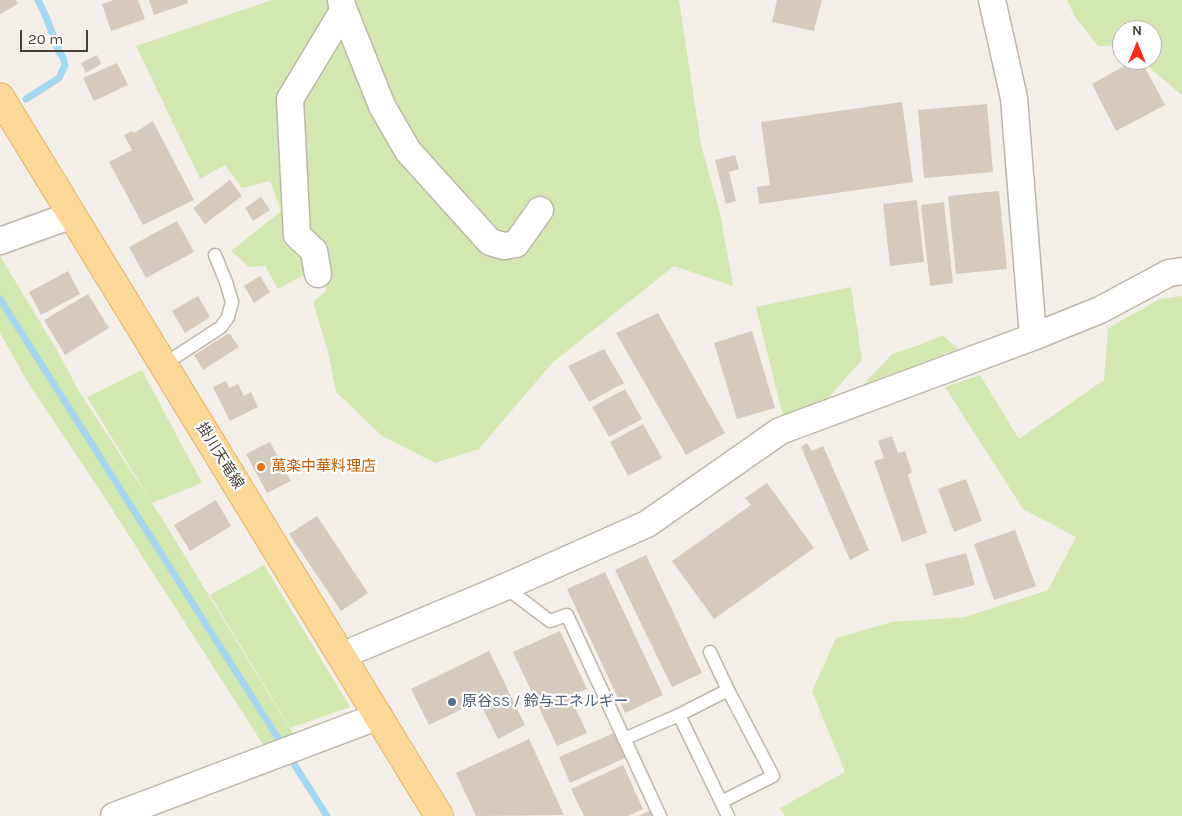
<!DOCTYPE html>
<html>
<head>
<meta charset="utf-8">
<style>
  body { margin:0 }
  #map { position:relative; width:1182px; height:816px; overflow:hidden; background:#f3efe8; font-family:Karla,sans-serif }
  canvas { display:block }
  .north { position:absolute; left:1112px; top:20px; width:50px; height:50px; box-sizing:border-box; background:#fff; border:1px solid #b5b2af; border-radius:50%; rotate:0deg; font-size:14px; font-weight:700; line-height:20px; text-align:center; color:#473f36 }
  .north::after { content:''; display:block; margin:auto; width:18px; height:22px; background:#f62c1c; clip-path:polygon(50% 0,100% 100%,50% 72%,0 100%) }
  .scale { position:absolute; left:20px; top:30px; width:68px; height:22px; box-sizing:border-box; border:2px solid #473f36; border-top:0; padding-left:6px; font-size:15px; line-height:18px; white-space:nowrap; color:#473f36; -webkit-text-stroke:4px #fff; paint-order:stroke }
</style>
</head>
<body>
<div id="map">
<canvas width="1182" height="816"></canvas>
<div class="north">N</div>
<div class="scale">20 m</div>
</div>
<script>
const ctx = document.querySelector('canvas').getContext('2d');
ctx.lineJoin = 'round';
function fill(path, color) { ctx.fillStyle = color; ctx.fill(path, 'evenodd'); }
const toPath = rows => new Path2D(rows.map(r => 'M' + r).join(''));
function strokePath(path, color, width, dash) { ctx.strokeStyle = color; ctx.lineWidth = width; ctx.lineCap = dash ? 'butt' : 'round'; ctx.setLineDash(dash || []); ctx.stroke(path); }
function write(font, color, halo, rows, align = 'center') {
  ctx.font = font + ' Karla,"Noto Sans JP",sans-serif'; ctx.lineWidth = 4.5; ctx.setLineDash([]); ctx.textBaseline = 'middle'; ctx.strokeStyle = halo; ctx.fillStyle = color; for (const [text, x, y, turn = 0] of rows) {
    ctx.save(); ctx.translate(x, y); ctx.rotate((+turn || 0) * Math.PI / 180); ctx.textAlign = isNaN(turn) ? turn : align; if (halo) ctx.strokeText(text, 0, 0); ctx.fillText(text, 0, 0); ctx.restore();
  }
}
const green = toPath([
  [272,0,341,0,284,107,317,268,278,289,265,266,249,267,231,251,281,211,270,181,242,188,225,165,200,179,136,46],
  [352,0,679,0,701,145,720,213,733,286,674,266,552,363,479,449,435,463,382,436,336,392,328,352,313,302,327,290,322,257,306,230,302,101],
  [1067,0,1182,0,1182,95,1140,60,1152,60,1152,30,1122,30,1122,46,1098,46,1075,17],
  [0,256,57,350,80,393,163,520,296,739,264,746,101,492,30,386,0,333],
  [851,287,862,360,828,398,783,416,756,307],
  [1182,296,1182,816,785,816,780,808,845,772,812,691,836,638,892,622,965,617,1048,590,1076,537,1023,509,945,387,980,375,1019,439,1104,380,1108,328,1160,299],
  [943,335,958,349,863,385,892,354,919,345],
  [142,370,202,483,152,503,87,397],
  [264,565,350,707,290,728,210,595]
]);
const stream = toPath([
  [26,99,59,78,65,65,63,57,59,52,47,19,38,0],
  [0,299,283,746],
  [289,756,327,816]
]);
const building = toPath([
  [0,0,16,0,18,4,0,14],
  [114,0,138,0,145,19,111,31,102,4],
  [149,0,187,0,188,3,154,15],
  [777,0,822,0,814,31,772,22],
  [97,55,101,64,86,73,81,63],
  [1135,60,1141,60,1165,105,1116,131,1092,84],
  [117,63,128,85,94,101,83,78],
  [902,102,913,182,759,204,757,187,770,185,761,122],
  [987,104,993,172,924,178,918,110],
  [153,121,194,200,143,225,109,162,132,150,124,135,132,131,134,133],
  [735,155,739,169,729,172,736,201,726,204,715,160],
  [230,180,242,196,205,224,193,208],
  [999,191,1007,269,956,274,948,196],
  [261,197,270,210,253,221,245,208],
  [917,200,924,262,890,266,883,204],
  [944,202,953,283,930,286,921,205],
  [177,221,194,252,146,278,129,247],
  [68,271,80,294,41,315,29,292],
  [260,276,270,292,254,303,244,286],
  [88,294,109,328,65,355,44,320],
  [198,296,210,317,185,333,172,311],
  [658,313,725,433,686,455,616,333],
  [752,331,775,408,737,419,714,343],
  [229,333,239,347,203,370,194,355],
  [604,349,624,383,589,402,568,366],
  [226,381,229,388,238,384,244,396,251,392,258,407,230,421,213,387],
  [625,389,642,419,609,437,592,407],
  [643,424,662,458,628,476,610,442],
  [892,436,898,453,905,451,912,472,908,475,927,533,902,542,874,461,884,458,878,441],
  [270,442,291,481,267,493,246,454],
  [807,443,812,451,823,446,869,550,850,560,801,447],
  [966,479,982,521,954,532,938,489],
  [767,483,814,548,714,619,672,561,751,505,745,498],
  [216,500,231,526,190,551,174,525],
  [317,516,368,593,341,611,289,534],
  [1015,530,1036,586,994,600,974,544],
  [966,553,975,585,934,596,925,564],
  [646,555,702,673,672,687,615,570],
  [605,572,663,695,625,713,567,589],
  [560,631,587,689,570,696,587,733,557,746,513,652],
  [489,651,525,725,498,739,479,701,429,725,411,689],
  [614,733,625,758,570,783,559,757],
  [529,739,564,815,476,816,456,773],
  [623,765,643,809,628,816,584,816,571,789],
  [649,811,652,816,638,816]
]);
const lane = toPath([
  [163,365,221,327,228,317,232,302,226,282,215,255],
  [505,587,550,621,567,615,660,816],
  [710,652,728,690],
  [679,715,728,690,773,776,721,802],
  [624,739,679,715,728,816]
]);
const street = toPath([
  [992,0,1014,98,1033,337],
  [343,8,382,106,408,151,490,242,504,246,516,244,540,210],
  [0,241,72,215],
  [318,274,314,251,297,235,290,99,343,11,341,0],
  [343,658,355,650,505,587,647,524,780,431,1033,337,1100,310,1169,273,1182,271],
  [114,816,379,716]
]);
const primary = toPath([
  [0,97,439,816]
]);
const markers = [
  [261,467,5,"#e8710a"],
  [452,702,5,"#5c6f8a"]
];
const streetNames = [
  ["掛川天竜線",220,456,58]
];
const foodNames = [
  ["萬楽中華料理店",271,467]
];
const serviceNames = [
  ["原谷SS / 鈴与エネルギー",462,702]
];
fill(green, '#d3e7b1');
strokePath(stream, '#a5d7ef', 7);
fill(building, '#d5cabd');
strokePath(lane, '#bfb6aa', 15);
strokePath(street, '#bfb6aa', 29);
strokePath(primary, '#e2b367', 30);
strokePath(lane, '#fff', 12);
strokePath(street, '#fff', 26);
strokePath(primary, '#fcd898', 28);
for (const [x, y, r, color] of markers) { const dot = new Path2D(); dot.arc(x, y, r, 0, 2 * Math.PI); ctx.fillStyle = color; ctx.fill(dot); strokePath(dot, '#fff', 2); }
write('15px', '#473f36', '#fff', streetNames);
write('15px', '#c56008', '#fff', foodNames, 'left');
write('15px', '#4e5e75', '#fff', serviceNames, 'left');
</script>
</body>
</html>
